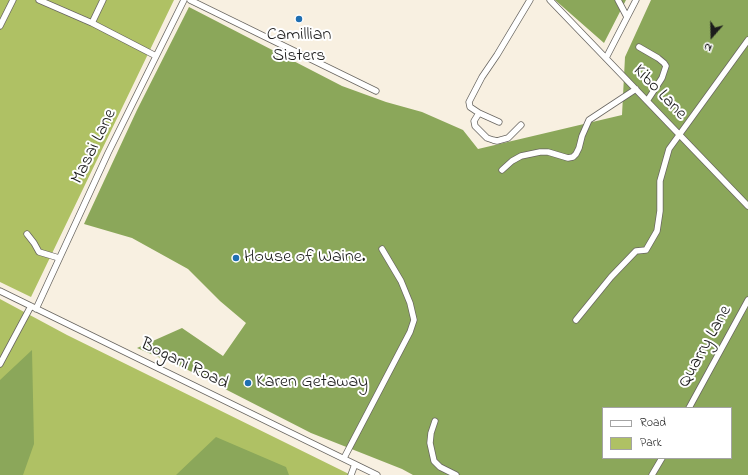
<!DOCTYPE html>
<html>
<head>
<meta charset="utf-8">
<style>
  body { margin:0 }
  #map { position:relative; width:748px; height:475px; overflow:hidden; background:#f8f0e1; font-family:"Indie Flower",sans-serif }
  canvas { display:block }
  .legend { position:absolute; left:602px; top:407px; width:130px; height:52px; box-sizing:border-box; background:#fff; border:1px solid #a4a4a4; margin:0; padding:5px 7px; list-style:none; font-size:12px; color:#1c1c1c }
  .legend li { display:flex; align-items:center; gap:8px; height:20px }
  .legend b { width:20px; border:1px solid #a4a4a4 }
  .north { position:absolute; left:692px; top:16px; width:40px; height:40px; -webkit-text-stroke:3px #fff; paint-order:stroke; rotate:200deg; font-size:11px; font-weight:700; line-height:16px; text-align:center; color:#1c1c1c }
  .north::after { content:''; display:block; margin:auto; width:14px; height:18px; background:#1c1c1c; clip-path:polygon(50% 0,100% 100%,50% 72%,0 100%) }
</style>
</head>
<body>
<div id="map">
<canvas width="748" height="475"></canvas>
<ul class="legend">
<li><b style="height:5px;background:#fff"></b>Road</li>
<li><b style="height:11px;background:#afc164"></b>Park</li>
</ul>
<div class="north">N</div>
</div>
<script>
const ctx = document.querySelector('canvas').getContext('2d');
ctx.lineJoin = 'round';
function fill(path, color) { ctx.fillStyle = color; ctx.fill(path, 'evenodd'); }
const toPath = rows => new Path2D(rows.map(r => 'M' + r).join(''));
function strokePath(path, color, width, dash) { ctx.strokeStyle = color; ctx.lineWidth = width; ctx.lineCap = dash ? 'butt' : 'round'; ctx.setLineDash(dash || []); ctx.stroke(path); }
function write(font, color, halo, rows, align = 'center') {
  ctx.font = font + ' "Indie Flower",sans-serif'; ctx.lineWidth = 4; ctx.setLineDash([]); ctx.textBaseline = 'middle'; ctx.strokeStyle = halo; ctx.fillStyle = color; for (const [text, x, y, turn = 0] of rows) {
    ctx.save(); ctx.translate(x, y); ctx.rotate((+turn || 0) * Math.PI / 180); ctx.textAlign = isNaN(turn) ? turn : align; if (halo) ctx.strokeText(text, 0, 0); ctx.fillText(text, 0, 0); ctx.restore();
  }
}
const green = toPath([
  [0,0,174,0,31,297,0,282],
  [0,299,67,335,351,475,0,475]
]);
const forest = toPath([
  [555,0,626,0,604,43],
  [651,0,748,0,748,475,413,475,402,469,311,433,184,368,137,348,182,328,223,356,246,323,220,301,188,269,132,238,84,224,137,110,189,7,342,86,386,102,422,112,463,130,478,149,622,115,625,57],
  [603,408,731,408,731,458,603,458],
  [32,350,34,444,23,475,0,475,0,380],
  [216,437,286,467,289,475,176,475]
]);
const street = toPath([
  [39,0,92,23,156,56],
  [190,0,376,91],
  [550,0,748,206],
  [618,0,627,17],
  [92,23,103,0],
  [0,26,13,0],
  [639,47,658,58,664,63,666,66,662,78,647,101],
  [606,58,636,0],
  [479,113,474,121,475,126,487,138,493,140,497,141,508,138,521,125],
  [499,122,479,113,470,107,469,102,482,77,497,55,530,0],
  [502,170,512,161,521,156,540,152,548,152,568,158,573,157,576,154,579,148,582,136,589,120,636,89],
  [27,234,34,243,39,252,59,258],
  [0,291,377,475],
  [36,309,108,153,184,0],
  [576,320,611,277,636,251,646,250,657,231,660,211,660,181,669,149,748,40],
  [0,364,31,306],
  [689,408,748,300],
  [435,421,431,433,430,443,434,461,440,467,456,475],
  [344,458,410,332,414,320,410,303,401,281,382,249],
  [351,475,355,464],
  [652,475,662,458]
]);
const markers = [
  [299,19,4,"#1f6fb2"],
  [236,258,4,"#1f6fb2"],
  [248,383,4,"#1f6fb2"]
];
const poiNames = [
  ["Camillian",299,36,"center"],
  ["Sisters",299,57,"center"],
  ["House of Waine.",244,258],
  ["Karen Getaway",256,383]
];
const streetNames = [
  ["Kibo Lane",659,93,46],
  ["Masai Lane",95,147,-64],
  ["Quarry Lane",706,347,-61],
  ["Bogani Road",184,365,26]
];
fill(green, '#afc164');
fill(forest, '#8ba75a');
strokePath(street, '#696661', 7);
strokePath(street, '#fff', 5.5);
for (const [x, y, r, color] of markers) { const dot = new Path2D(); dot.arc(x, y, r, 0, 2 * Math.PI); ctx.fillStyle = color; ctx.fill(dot); strokePath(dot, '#fff', 1.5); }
write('18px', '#1c1c1c', '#fff', poiNames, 'left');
write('18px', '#1c1c1c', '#fff', streetNames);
</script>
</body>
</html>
